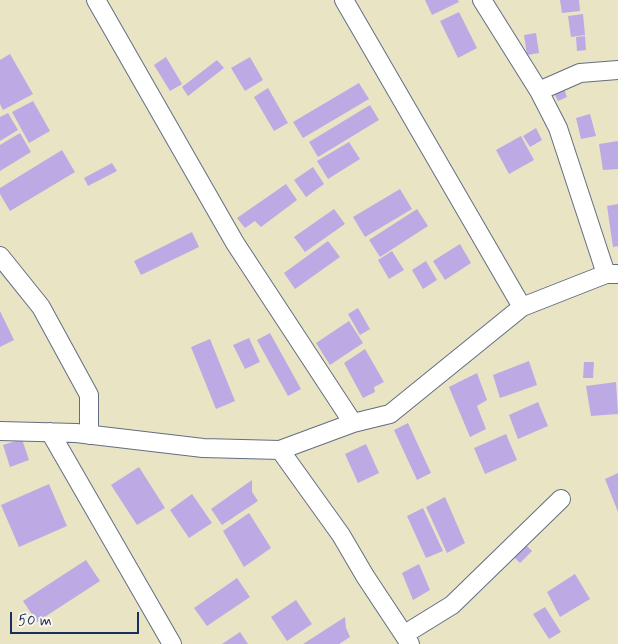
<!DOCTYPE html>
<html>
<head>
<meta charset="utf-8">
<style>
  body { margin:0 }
  #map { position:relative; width:618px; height:644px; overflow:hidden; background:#e9e4c4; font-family:Mynerve,sans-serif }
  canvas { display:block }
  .scale { position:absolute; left:10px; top:612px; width:129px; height:22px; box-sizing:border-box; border:2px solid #1b2f5e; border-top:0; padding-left:6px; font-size:15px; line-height:18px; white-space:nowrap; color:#1b2f5e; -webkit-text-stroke:4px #fbf7ec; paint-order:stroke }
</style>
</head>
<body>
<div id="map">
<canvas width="618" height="644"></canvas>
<div class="scale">50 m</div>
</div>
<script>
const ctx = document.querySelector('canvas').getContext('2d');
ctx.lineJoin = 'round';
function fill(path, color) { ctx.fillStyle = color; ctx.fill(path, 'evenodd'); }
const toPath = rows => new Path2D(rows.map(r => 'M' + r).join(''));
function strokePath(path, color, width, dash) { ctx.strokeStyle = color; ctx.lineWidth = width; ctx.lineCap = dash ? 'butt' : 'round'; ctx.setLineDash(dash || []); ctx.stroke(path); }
const building = toPath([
  [425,0,458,0,459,2,432,15],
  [560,0,579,0,580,11,562,13],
  [459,12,477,48,458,58,440,21],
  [583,14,585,35,571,37,568,16],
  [536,33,539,53,527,55,524,35],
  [585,36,586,50,577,51,576,37],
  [10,54,33,94,3,110,0,104,0,60],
  [166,57,182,84,170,91,154,65],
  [250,57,263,80,245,91,231,68],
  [217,60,224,68,188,96,182,87],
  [359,83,369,99,303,138,293,122],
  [268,88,288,123,274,131,254,97],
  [564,89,567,97,558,101,554,93],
  [33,101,50,131,29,143,12,112],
  [370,105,379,120,318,157,309,142],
  [8,113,18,130,0,141,0,117],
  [590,114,596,136,581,139,576,118],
  [536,128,542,140,530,147,523,136],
  [20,133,31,152,0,171,0,145],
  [521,136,534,160,509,174,496,150],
  [618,141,618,169,603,170,599,144],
  [349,142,360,159,328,179,317,161],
  [62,150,75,172,10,211,0,194,0,188],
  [112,163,117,171,88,186,84,178],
  [313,167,324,184,306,197,294,180],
  [286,184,297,200,261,227,255,221,245,228,237,218],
  [400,189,412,209,365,237,353,217],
  [618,204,618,246,613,247,607,206],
  [334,209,345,224,305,252,294,237],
  [417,209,428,226,380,257,369,240],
  [192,232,199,247,141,275,134,261],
  [328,241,340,257,295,289,284,273],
  [460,244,471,263,445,280,433,261],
  [392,251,404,270,389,279,378,260],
  [426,261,437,280,423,289,412,270],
  [358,308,370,329,360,335,348,314],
  [0,311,14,340,0,347],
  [349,321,363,343,330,365,316,343],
  [270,333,301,389,288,396,257,340],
  [249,338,260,362,245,369,233,345],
  [210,339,235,401,216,409,191,347],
  [365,349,384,382,374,387,375,392,363,398,344,363],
  [529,361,537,385,500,398,493,375],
  [584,362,594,362,593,378,583,378],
  [477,373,487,400,477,406,486,429,470,437,449,387],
  [616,382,618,414,591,416,586,386],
  [538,402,548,426,518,439,509,415],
  [408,423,431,473,417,480,394,430],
  [506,434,517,460,485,474,474,448],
  [22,439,29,460,10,467,3,445],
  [366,444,379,473,358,483,345,454],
  [139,467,165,508,137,525,111,485],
  [618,473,618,512,605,479],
  [252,480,252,492,258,501,222,525,211,509],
  [49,484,67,526,19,547,1,505],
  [192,494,212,523,189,538,170,510],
  [445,497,465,543,447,553,426,507],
  [423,508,443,551,426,558,407,516],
  [249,513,271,548,244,567,223,531],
  [523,542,532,551,520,563,511,554],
  [86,560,100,581,37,622,23,601],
  [419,564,430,590,413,600,402,573],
  [575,574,590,599,560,617,547,592],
  [237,578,250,597,207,626,194,608],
  [296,600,312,624,287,641,271,617],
  [545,607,561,632,549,639,533,614],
  [345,617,346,628,350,637,339,644,303,644],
  [240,632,248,644,222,644]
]);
const street = toPath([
  [96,0,235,243,353,423],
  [344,0,522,307],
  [482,0,539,91,558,128,606,274],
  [539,91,580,73,618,70],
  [0,256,41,307,89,395,89,435],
  [0,431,76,433,203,448,280,450,353,423,390,414,522,307,606,274,618,274],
  [50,432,172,644],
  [280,450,341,535,365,576,410,644],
  [405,634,452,605,561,499]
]);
fill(building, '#bcaae4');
strokePath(street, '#636e82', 20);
strokePath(street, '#fff', 18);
</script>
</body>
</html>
